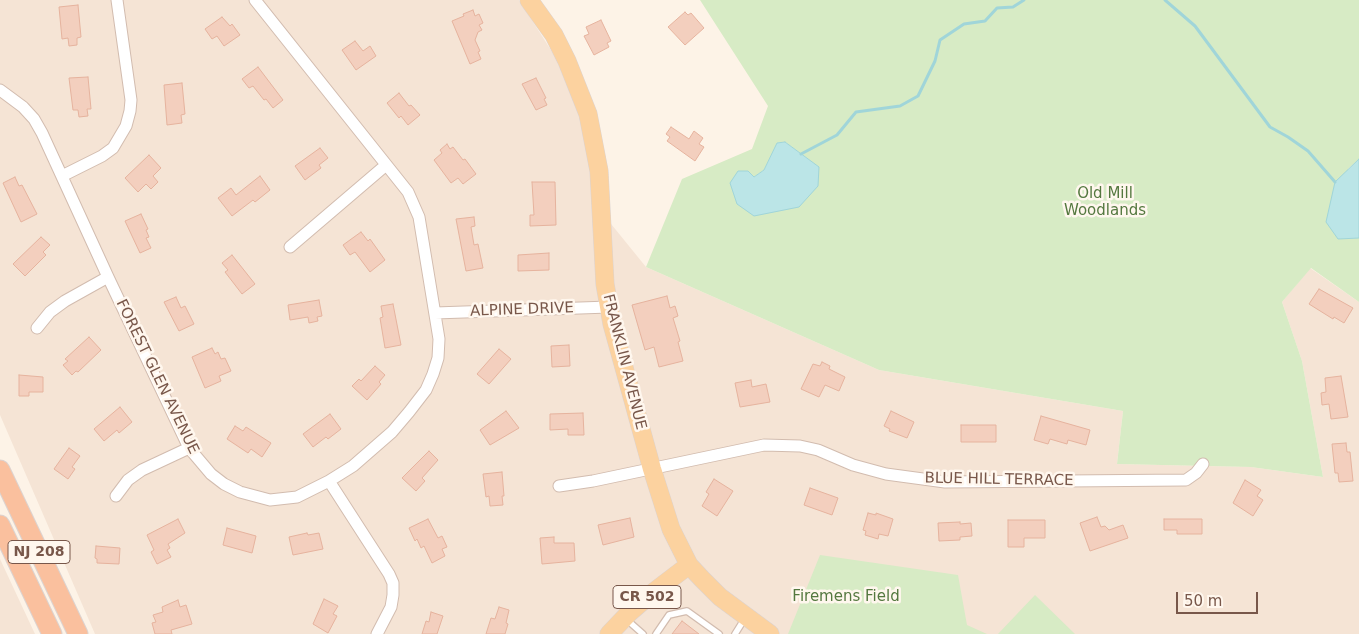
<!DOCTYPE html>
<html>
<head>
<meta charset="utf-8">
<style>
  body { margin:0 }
  #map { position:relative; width:1359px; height:634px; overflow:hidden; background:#fdf3e7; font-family:"DejaVu Sans",sans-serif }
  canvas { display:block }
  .scale { position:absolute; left:1176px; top:592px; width:82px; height:22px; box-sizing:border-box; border:2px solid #78574a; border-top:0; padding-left:6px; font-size:15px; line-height:18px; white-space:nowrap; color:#78574a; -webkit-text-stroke:4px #fff7ee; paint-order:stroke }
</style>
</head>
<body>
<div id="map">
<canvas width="1359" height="634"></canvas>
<div class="scale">50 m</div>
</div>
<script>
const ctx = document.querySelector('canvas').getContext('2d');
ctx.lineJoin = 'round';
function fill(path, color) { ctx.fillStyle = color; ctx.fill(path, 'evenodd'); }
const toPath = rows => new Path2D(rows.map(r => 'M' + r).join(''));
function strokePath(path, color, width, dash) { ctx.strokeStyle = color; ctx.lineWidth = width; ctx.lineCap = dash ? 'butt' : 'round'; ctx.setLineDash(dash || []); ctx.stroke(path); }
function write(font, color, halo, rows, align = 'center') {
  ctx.font = font + ' "DejaVu Sans",sans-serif'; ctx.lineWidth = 5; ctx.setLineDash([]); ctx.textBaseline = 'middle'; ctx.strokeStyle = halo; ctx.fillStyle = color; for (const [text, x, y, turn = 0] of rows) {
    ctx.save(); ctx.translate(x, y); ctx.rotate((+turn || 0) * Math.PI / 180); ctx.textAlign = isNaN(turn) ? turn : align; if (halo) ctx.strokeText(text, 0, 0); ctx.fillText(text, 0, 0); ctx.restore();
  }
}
const residential = toPath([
  [0,0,519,0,572,83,603,214,646,267,879,370,1123,411,1117,464,1251,467,1323,477,1302,361,1282,302,1310,268,1359,302,1359,634,95,634,0,415],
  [0,559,35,634,0,634]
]);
const green = toPath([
  [700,0,1359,0,1359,159,1348,169,1357,237,1359,238,1359,302,1311,268,1282,302,1302,361,1323,477,1251,467,1117,464,1123,411,879,370,646,267,682,179,752,149,768,106],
  [785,142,819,168,730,183,748,171,754,177,764,170,778,143],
  [820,555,958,575,967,625,987,634,788,634],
  [1035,595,1075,634,998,634]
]);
const water = toPath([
  [785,142,819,167,818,186,799,207,754,216,737,204,730,183,738,171,748,171,754,177,764,170,777,143,785,142],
  [1359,159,1359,238,1338,239,1326,222,1335,182,1359,159]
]);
const stream = toPath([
  [1165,0,1195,26,1270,127,1288,137,1308,151,1335,182],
  [801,154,837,135,856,112,900,106,918,96,935,61,940,40,964,24,985,21,997,8,1013,7,1024,0]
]);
const building = toPath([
  [78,5,81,37,77,38,77,45,69,46,68,38,62,39,59,7,78,5],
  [473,10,475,16,479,14,483,23,479,25,482,30,478,32,475,40,480,51,478,52,481,59,470,64,452,21,464,16,463,14,473,10],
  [685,12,688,15,691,13,704,28,685,45,668,27,685,12],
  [222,17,230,26,232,24,240,35,224,46,217,36,212,39,205,29,222,17],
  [601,20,611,41,607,43,609,47,594,55,584,36,589,34,586,27,601,20],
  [355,41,363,51,370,46,376,56,356,70,342,50,355,41],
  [258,67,283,100,273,108,266,99,264,100,253,86,249,88,242,79,258,67],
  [88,77,91,109,87,109,88,116,79,117,78,110,73,110,69,78,88,77],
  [536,78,546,98,544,99,547,105,536,110,522,84,536,78],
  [182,83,185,114,181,115,182,123,167,125,164,85,182,83],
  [399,93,409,106,411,105,420,115,408,125,401,116,399,118,387,103,399,93],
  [671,127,689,139,694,131,703,138,699,144,704,147,695,161,667,141,670,137,666,134,671,127],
  [447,144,450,149,453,147,463,160,465,159,476,174,463,184,458,178,451,183,434,160,442,153,440,150,447,144],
  [320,148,328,158,319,165,321,168,305,180,295,166,320,148],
  [149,155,161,168,153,176,158,182,151,189,146,184,138,192,125,178,149,155],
  [260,176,270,190,255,202,253,200,232,216,218,198,231,188,236,195,260,176],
  [15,177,19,186,22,185,37,214,21,222,3,183,15,177],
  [532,182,555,182,556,225,530,226,530,215,534,215,532,182],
  [141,214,148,229,146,230,149,237,146,238,151,248,140,253,125,221,141,214],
  [474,217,475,226,471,227,474,245,478,244,483,268,466,271,456,219,474,217],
  [361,232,368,241,370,239,385,260,370,272,355,252,350,255,343,245,361,232],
  [41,237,50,245,43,252,46,255,25,276,13,264,41,237],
  [549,253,549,270,518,271,518,255,549,253],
  [232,255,255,284,242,294,225,272,228,270,222,263,232,255],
  [1319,289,1353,308,1344,323,1334,317,1333,319,1309,304,1319,289],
  [667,296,670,308,675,306,678,316,673,318,680,341,678,342,683,361,659,367,654,347,645,350,632,305,667,296],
  [176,297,181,308,185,306,194,324,179,331,164,302,176,297],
  [319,300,322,316,317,317,318,321,309,323,308,317,290,320,288,305,319,300],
  [393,304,401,345,385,348,380,318,383,317,381,306,393,304],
  [89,337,101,350,78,372,76,371,72,375,63,365,68,361,65,359,89,337],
  [569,345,570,366,552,367,551,346,569,345],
  [212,348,215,354,218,352,221,359,225,358,231,371,219,376,221,381,205,388,192,357,212,348],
  [499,349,511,359,489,384,477,374,499,349],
  [822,362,830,366,829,369,845,377,839,391,825,385,819,397,801,389,813,364,820,366,822,362],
  [375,366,385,375,379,382,381,384,367,400,352,386,359,379,361,381,375,366],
  [19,375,43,377,43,392,29,392,29,396,19,396,19,375],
  [1341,376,1348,417,1331,419,1329,404,1322,405,1321,393,1326,392,1325,378,1341,376],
  [751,380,752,387,766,384,770,402,740,407,735,383,751,380],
  [120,407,132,422,119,433,117,430,104,441,94,429,120,407],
  [506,411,519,428,490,445,480,430,506,411],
  [891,411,914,422,907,438,889,431,890,429,884,426,891,411],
  [583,413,584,435,568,435,568,429,550,430,550,414,583,413],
  [330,414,341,429,328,439,326,437,313,447,303,434,330,414],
  [1041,416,1090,430,1086,445,1068,440,1067,444,1050,439,1048,444,1034,440,1041,416],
  [961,425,996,425,996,442,961,442,961,425],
  [235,426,243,431,246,427,271,443,262,457,251,449,248,453,227,439,235,426],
  [1346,443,1347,452,1350,452,1353,481,1339,482,1338,473,1335,473,1332,444,1346,443],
  [69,448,80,456,72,467,75,469,68,479,54,469,69,448],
  [429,451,438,460,422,478,425,481,416,491,402,478,429,451],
  [502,472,504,496,502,496,503,505,490,506,489,496,486,497,483,474,502,472],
  [714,479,733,491,717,516,702,506,709,494,706,492,714,479],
  [1245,480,1261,490,1257,496,1263,500,1253,516,1233,503,1245,480],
  [810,488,838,498,832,515,804,505,810,488],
  [868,513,876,515,876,513,893,519,888,536,879,534,878,539,865,535,866,531,863,530,868,513],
  [1097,517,1101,527,1105,526,1109,530,1123,525,1128,538,1090,551,1080,523,1097,517],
  [630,518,634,537,603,545,598,525,630,518],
  [178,519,185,533,168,544,170,548,167,550,171,557,157,564,151,552,154,550,147,535,178,519],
  [428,519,438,538,442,536,447,547,442,549,445,556,432,563,424,546,421,548,417,539,415,541,409,528,428,519],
  [1164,519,1202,519,1202,534,1177,534,1177,530,1164,530,1164,519],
  [1008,520,1045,520,1045,538,1024,538,1024,547,1008,547,1008,520],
  [960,522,960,524,971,523,972,536,960,537,960,540,939,541,938,523,960,522],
  [227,528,256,536,252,553,223,545,227,528],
  [307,533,308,535,319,533,323,549,293,555,289,537,307,533],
  [554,537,554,543,574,543,575,561,542,564,540,538,554,537],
  [96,546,120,548,119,564,97,563,97,559,95,558,96,546],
  [324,599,338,606,333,614,337,616,328,633,313,624,324,599],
  [178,600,180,607,186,605,192,624,171,630,172,634,155,634,152,623,156,622,153,615,163,612,162,607,178,600],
  [499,607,509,610,506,623,508,624,505,634,486,634,491,618,495,619,499,607],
  [431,612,443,616,437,634,422,634,426,621,429,622,431,612],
  [682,621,699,634,672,634,682,621]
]);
const service = toPath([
  [626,619,643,634],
  [656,634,669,615,687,611,719,634],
  [735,634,745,618]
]);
const minor = toPath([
  [0,90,23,107,34,119,42,133,108,277,189,448,211,474,224,484,240,492,270,500,297,497,329,481,353,466,392,432,409,412,426,390,433,374,438,358,439,339,419,217,408,192,255,0],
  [62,176,102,156,113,148,126,126,130,111,131,100,117,0],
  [290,247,386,165],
  [435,313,609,307],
  [37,328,50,312,65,301,108,277],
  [329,481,389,574,393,583,393,595,391,607,377,634],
  [559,486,593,481,764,445,800,446,818,450,853,465,886,474,945,482,1186,480,1196,473,1203,464],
  [116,496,128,480,142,470,189,448]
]);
const primary = toPath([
  [529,0,554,35,567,61,588,114,599,171,605,284,612,324,652,469,671,529,689,565,702,579,720,597,770,634],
  [609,634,629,613,651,594,689,565]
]);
const trunk = toPath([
  [0,470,78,634],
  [0,525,52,634]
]);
const shields = [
  [39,552,62],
  [647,597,68]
];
const shieldNames = [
  ["NJ 208",39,552],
  ["CR 502",647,597]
];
const parkNames = [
  ["Old Mill",1105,194],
  ["Woodlands",1105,211],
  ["Firemens Field",846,597]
];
const streetNames = [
  ["ALPINE DRIVE",522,310,-2],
  ["FRANKLIN AVENUE",624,362,76],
  ["FOREST GLEN AVENUE",157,377,64],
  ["BLUE HILL TERRACE",999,480,1]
];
fill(residential, '#f5e4d5');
fill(green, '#d7ebc5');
fill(water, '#bbe5e7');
strokePath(water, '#a0d5d9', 1);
strokePath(stream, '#a0d5d9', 3);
fill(building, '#f3cfbe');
strokePath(building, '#e6b39e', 1);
strokePath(service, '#d2bcaf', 8);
strokePath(minor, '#d2bcaf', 13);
strokePath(primary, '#dcd3d0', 19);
strokePath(trunk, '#dcd3d0', 21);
strokePath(service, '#fff', 5.5);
strokePath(minor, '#fff', 11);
strokePath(primary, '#fcd29f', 18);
strokePath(trunk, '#fac09e', 19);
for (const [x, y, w] of shields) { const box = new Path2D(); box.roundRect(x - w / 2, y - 11.5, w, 23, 4); ctx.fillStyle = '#fff7ee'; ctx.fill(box); strokePath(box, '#78574a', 1); }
write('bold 14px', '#78574a', null, shieldNames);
write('15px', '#54783f', '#fff7ee', parkNames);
write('15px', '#78574a', '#fff7ee', streetNames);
</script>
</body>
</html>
